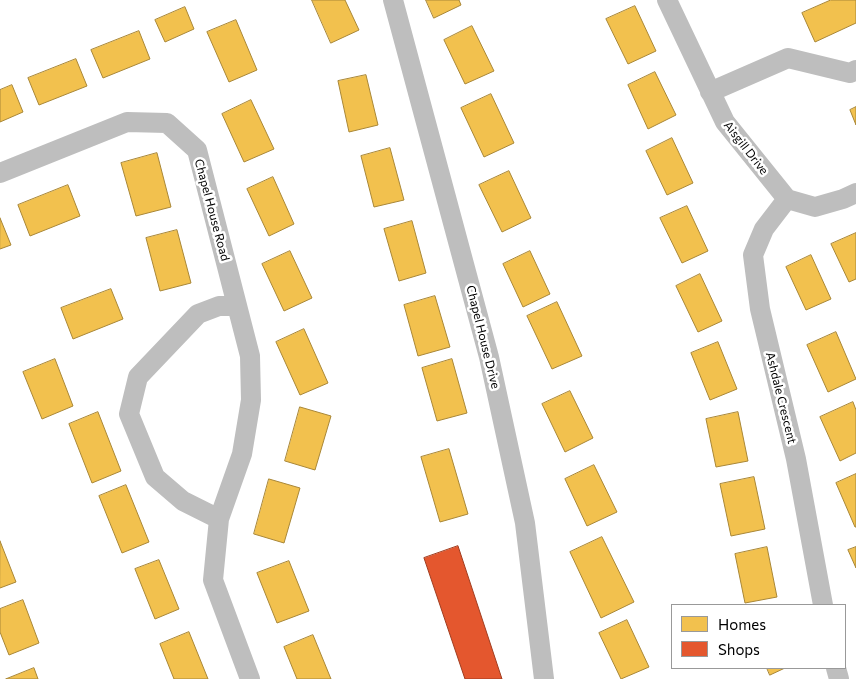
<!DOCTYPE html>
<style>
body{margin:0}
#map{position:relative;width:856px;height:679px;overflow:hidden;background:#fff;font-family:Commissioner,sans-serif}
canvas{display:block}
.legend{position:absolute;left:671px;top:604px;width:175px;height:65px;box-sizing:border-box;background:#fff;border:1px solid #999;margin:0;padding:6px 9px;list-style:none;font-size:15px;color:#000}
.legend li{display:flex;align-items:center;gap:10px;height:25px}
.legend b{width:25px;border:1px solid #999}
</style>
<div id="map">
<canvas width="856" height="679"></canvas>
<ul class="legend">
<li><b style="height:14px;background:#f2c14e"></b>Homes</li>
<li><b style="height:14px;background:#e4572e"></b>Shops</li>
</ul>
</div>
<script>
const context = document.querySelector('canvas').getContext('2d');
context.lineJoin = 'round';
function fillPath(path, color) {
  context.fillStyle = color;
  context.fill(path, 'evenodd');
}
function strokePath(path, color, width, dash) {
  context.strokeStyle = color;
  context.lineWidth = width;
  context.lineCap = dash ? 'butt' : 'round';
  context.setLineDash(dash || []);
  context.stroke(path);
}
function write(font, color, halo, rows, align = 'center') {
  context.font = font + ' Commissioner,sans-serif';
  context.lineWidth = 5;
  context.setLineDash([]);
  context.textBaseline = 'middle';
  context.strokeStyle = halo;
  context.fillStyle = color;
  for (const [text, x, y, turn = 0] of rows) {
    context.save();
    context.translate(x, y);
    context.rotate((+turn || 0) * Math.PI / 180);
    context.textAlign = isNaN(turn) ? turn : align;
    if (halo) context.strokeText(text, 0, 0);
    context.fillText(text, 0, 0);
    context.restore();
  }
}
const homes = new Path2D(`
 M312,0H345L359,30L331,43Z
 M426,0H459L461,5L434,18Z
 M831,0H856V23L815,42L802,13Z
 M635,6L656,51L628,64L606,19Z
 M185,7L194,29L165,42L155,20Z
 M236,20L257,70L229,82L207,32Z
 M472,26L494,71L465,84L444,40Z
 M139,31L150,59L103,78L91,50Z
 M76,59L87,86L39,105L28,78Z
 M655,72L676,115L648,129L628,85Z
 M366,75L378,125L349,132L338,81Z
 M12,85L23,112L0,122V90Z
 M491,94L514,143L484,157L461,108Z
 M251,100L274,149L244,162L222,114Z
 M856,107V125L850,110Z
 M672,138L693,183L667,195L646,151Z
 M390,148L404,200L374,207L361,156Z
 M157,153L171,207L136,216L121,163Z
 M509,171L531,218L502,232L479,185Z
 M273,177L294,224L269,236L247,189Z
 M68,185L80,216L30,236L18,205Z
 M687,206L708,251L682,263L660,218Z
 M0,218L11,245L0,249Z
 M412,221L426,273L399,281L384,229Z
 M177,230L191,283L160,291L146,238Z
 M856,233V279L849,282L831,244Z
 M290,251L312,298L284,311L262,264Z
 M530,251L550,294L523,307L503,264Z
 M811,255L831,299L806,310L786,267Z
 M700,274L722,321L698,332L676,286Z
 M111,289L123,319L73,339L61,308Z
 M435,296L450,347L418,356L404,305Z
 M557,302L582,356L552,369L527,316Z
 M304,329L328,383L300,395L276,342Z
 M836,332L856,379L828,392L807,345Z
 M718,342L737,389L710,400L691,353Z
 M55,359L73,406L42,419L23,372Z
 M452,359L467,413L437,421L422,368Z
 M570,391L593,438L565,452L542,404Z
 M853,402L856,410V453L840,461L820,417Z
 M300,407L331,416L315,470L285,461Z
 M98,412L121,471L92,483L69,424Z
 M738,412L748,461L716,467L706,419Z
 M449,449L468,514L440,522L421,457Z
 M594,465L617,512L587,526L565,479Z
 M856,474V527H855L836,483Z
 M754,477L765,529L731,536L720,484Z
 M269,479L300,488L284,543L254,534Z
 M126,485L149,542L122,553L99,496Z
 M602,537L634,602L601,618L570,552Z
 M0,541L16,582L0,588Z
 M767,547L777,597L745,603L735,554Z
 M856,547V568L848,550Z
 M159,560L179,609L155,619L135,569Z
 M289,561L309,611L277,623L257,573Z
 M23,600L39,643L9,655L0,632V609Z
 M627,620L649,667L621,679L599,633Z
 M189,632L208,679H174L160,644Z
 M313,635L331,679H297L284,647Z
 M34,668L38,679H6Z
 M767,668H785L770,675Z`);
fillPath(homes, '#f2c14e');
strokePath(homes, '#a98737', 1);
const shops = new Path2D(`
 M458,546L502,679H465L424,558Z`);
fillPath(shops, '#e4572e');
strokePath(shops, '#a03d20', 1);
strokePath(new Path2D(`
 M393,0L489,357L525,523L544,679
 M667,0L725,122L787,199L815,207L843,199L856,193
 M710,92L788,58L850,73L856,70
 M0,173L127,122L167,123L197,150L250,356L251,400L242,454L219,519L213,580L250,679
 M787,199L764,229L753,255L760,309L796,459L823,605
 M219,519L183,501L155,477L129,414L138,377L198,314L219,306H237
 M836,668L839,679`), '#bebebe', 20);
write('12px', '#000', '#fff', [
 ["Aisgill Drive",746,148,52],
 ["Chapel House Road",212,210,75],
 ["Chapel House Drive",483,337,76],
 ["Ashdale Crescent",781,398,76]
]);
</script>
